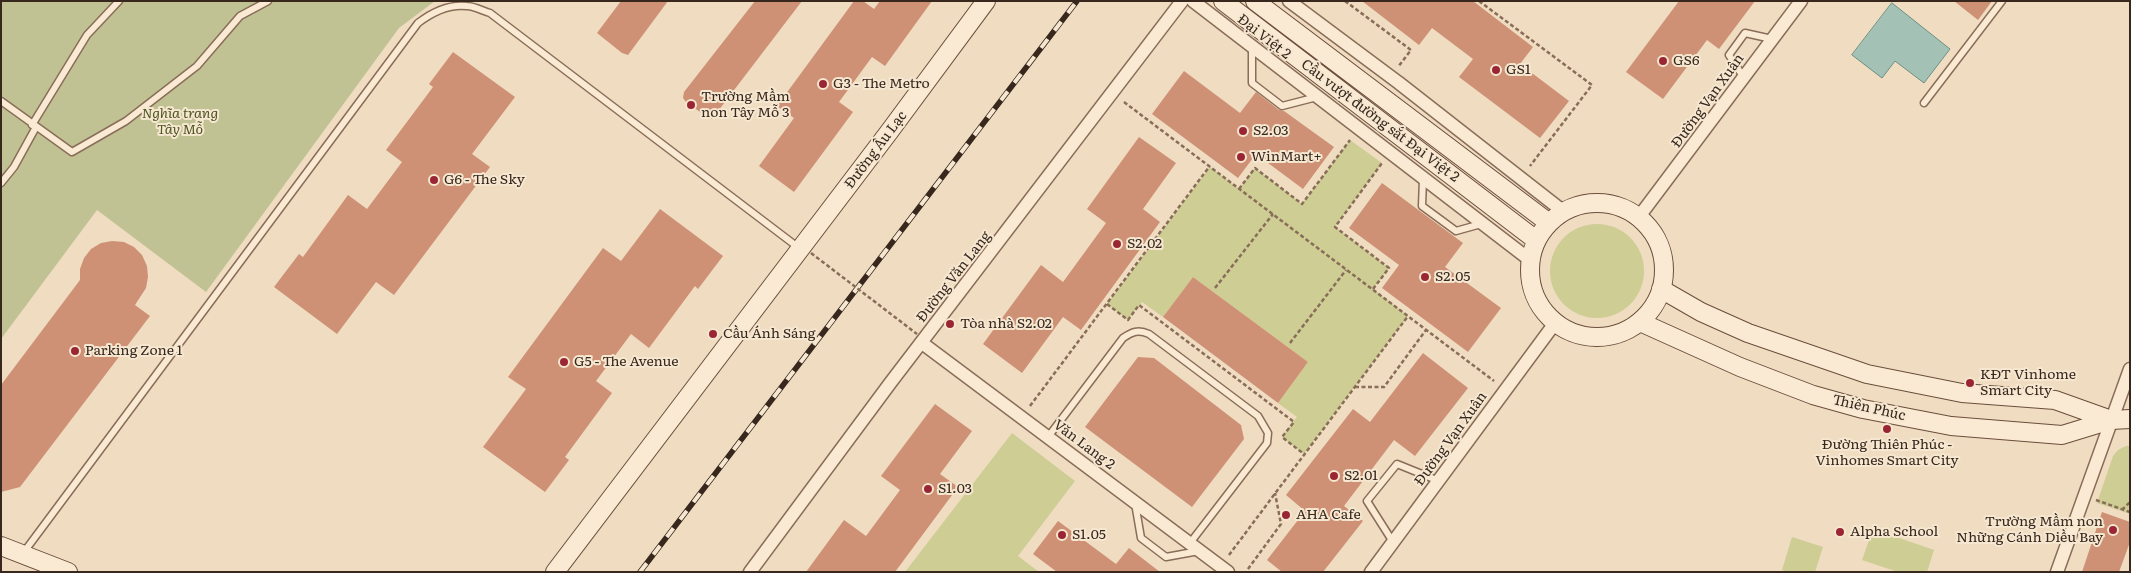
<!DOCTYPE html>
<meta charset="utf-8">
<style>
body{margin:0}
#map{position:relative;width:2131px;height:573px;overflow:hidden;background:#efdcc1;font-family:Literata,serif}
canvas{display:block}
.frame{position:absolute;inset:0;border:2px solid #38271d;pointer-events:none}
</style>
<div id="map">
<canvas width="2131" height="573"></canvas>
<div class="frame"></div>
</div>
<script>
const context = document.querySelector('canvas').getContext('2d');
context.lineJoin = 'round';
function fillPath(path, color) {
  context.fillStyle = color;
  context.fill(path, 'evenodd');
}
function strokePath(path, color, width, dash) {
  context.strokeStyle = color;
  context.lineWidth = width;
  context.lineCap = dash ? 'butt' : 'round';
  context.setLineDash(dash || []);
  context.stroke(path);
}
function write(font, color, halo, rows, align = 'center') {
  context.font = font + ' Literata,serif';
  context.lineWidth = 4;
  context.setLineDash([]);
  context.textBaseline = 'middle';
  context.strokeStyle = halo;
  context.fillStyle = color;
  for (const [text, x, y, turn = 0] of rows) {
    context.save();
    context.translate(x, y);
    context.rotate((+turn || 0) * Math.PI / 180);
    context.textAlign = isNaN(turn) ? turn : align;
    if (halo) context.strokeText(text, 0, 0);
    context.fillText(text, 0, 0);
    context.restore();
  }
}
fillPath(new Path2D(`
 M1350,140L1382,163L1335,227L1389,268L1373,289L1408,316L1304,454L1282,437L1297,417L1278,403L1308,362L1193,277L1163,317L1142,302L1128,320L1107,304L1210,167L1239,189L1255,168L1302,204Z
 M1550 271a47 47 0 1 1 94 0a47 47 0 1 1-94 0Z
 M1012,433L1075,481L1018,556L1039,572H905Z
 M2126,446H2130V514L2097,503L2113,456L2118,450Z
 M1873,529L1934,550L1927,572H1898L1862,560Z
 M1792,537L1823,547L1815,572H1788L1782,570Z`), '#cdcd94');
fillPath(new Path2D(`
 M1,1H435L399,28L206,292L97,210L1,339Z`), '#c1c294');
const water = new Path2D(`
 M1892,3L1950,49L1924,83L1895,61L1882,78L1852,55Z`);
fillPath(water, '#a4c1b5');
strokePath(water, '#6a8f82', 1);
fillPath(new Path2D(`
 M621,1H668L628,55L622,53L597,33Z
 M755,1H802L712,119L707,117L686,102L683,98L684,92Z
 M854,1H863L874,9L880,1H932L885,66L872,57L839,102L853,112L794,192L759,166L794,118L777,106Z
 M1362,1H1473L1533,47L1520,64L1569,101L1540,138L1459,77L1473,59L1432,28L1419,45Z
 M1679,1H1755L1719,49L1707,40L1663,99L1626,72Z
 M1954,1H1992L1978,20Z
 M453,52L515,97L472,154L490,167L394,295L376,282L337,334L274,287L299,254L303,257L348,195L367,209L402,162L386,150L433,87L429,84Z
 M1184,71L1240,113L1256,92L1279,110L1284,111L1334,147L1303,189L1256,154L1238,178L1152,114Z
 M1139,137L1176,163L1143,209L1160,222L1081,330L1063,317L1022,373L983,344L1041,265L1063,282L1106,223L1087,209Z
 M1382,183L1463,243L1445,267L1501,308L1468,352L1382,288L1399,265L1349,228Z
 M660,209L723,256L698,289L695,286L649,348L631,334L596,381L612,393L565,457L569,460L545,492L483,447L526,389L508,377L603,248L621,261Z
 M112,241L124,242L134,247L142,255L147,266L148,277L146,288L135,305L150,316L20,487L1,492V385L80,280V269L84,258L91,249L101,243Z
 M1193,277L1308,362L1278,403L1163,317Z
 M1423,353L1468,388L1415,456L1394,440L1344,506L1363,521L1323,572H1282L1267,560L1305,511L1286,495L1353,409L1370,422Z
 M1138,357L1154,358L1241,425L1244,439L1192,507L1085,427Z
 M935,404L972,431L940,474L958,487L895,572H806L844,520L866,536L900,490L881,476Z
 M2102,512L2130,522V542L2119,572H2082Z
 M1058,521L1116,564L1129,548L1160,572H1057L1033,554Z`), '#ce9175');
const lane = new Path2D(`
 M1252,47V83L1282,106L1317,97
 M1744,78L1729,55L1745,33L1772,39
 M1,101L72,152L126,121L197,66L240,16L268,1
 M1924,103L2002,1
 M32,125L87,35L119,1
 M1423,179L1422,206L1456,231L1481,224
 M1,183L14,167L36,127
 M1048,437L1123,338C1132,332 1138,329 1149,334L1258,416L1268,433L1267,443L1190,543
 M1135,503L1141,538L1166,557L1199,551
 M1393,542L1367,501L1397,464L1439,481
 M24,552L418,23C431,13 449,4 467,6C474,6 483,11 490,13L799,248`);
const street = new Path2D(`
 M1193,1L1530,260
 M1289,1L1399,83L1564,212
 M1638,218L1801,1
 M922,343L1228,572
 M750,572L891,382L1182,1
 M1371,572L1555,323
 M2057,572L2130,369`);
const secondary = new Path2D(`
 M1223,1L1536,240
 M1255,1L1549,223
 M1530 270a67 67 0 1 1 134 0a67 67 0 1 1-134 0Z
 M1661,289L1701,312L1748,333L1867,374L1962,393L2055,400L2111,420
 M1640,322L1740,367L1813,395L1863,409L1951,426L2062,435L2111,420L2130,419
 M1,546L68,572
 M555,572L889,132L986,1`);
strokePath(lane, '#896d58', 9);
strokePath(street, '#896d58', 15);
strokePath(secondary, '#6b4e3b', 20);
strokePath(new Path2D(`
 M1345,1L1411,50L1398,67
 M1479,1L1592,85L1530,166
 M1124,102L1494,381
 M1239,189L1255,168L1302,204L1350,140
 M1215,288L1273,214
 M1373,289L1389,268L1335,227L1382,163
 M1107,304L1128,320L1139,305L1294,422L1282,437L1304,454
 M1290,343L1346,270
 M1355,387H1384L1426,330
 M1030,406L1209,167
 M2096,500L2130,512
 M2122,510L2130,502
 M1229,555L1408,316
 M1248,569L1281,524L1275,493`), '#896d58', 2.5, [4, 2.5]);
strokePath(lane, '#faead4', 6);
strokePath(street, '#faead4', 12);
strokePath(secondary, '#faead4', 18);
const rail = new Path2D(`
 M640,572L1077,1`);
strokePath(rail, '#38271d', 5.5);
strokePath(rail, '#f6e7d1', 4, [11]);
strokePath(new Path2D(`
 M811,253L917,334`), '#896d58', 2.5, [4, 2.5]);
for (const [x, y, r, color] of [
 [1663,61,5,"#9a2633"],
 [1496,70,5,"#9a2633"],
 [823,84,5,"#9a2633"],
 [691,105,5,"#9a2633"],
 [1243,131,5,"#9a2633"],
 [1241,157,5,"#9a2633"],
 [434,180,5,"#9a2633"],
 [1117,244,5,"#9a2633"],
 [1425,277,5,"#9a2633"],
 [950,324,5,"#9a2633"],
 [713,334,5,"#9a2633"],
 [75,351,5,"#9a2633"],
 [564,362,5,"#9a2633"],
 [1970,383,5,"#9a2633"],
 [1887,429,5,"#9a2633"],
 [1334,476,5,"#9a2633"],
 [928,489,5,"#9a2633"],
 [1286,515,5,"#9a2633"],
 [2113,530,5,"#9a2633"],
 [1840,532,5,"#9a2633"],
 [1062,535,5,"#9a2633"]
]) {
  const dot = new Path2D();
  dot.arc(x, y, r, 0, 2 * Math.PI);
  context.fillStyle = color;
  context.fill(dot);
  strokePath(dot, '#f6e7d1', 2);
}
write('14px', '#38271d', '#f6e7d1', [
 ["Đại Việt 2",1264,37,38],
 ["Đường Vạn Xuân",1708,101,-54],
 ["Cầu vượt đường sắt Đại Việt 2",1380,121,37],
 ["Đường Âu Lạc",876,150,-53],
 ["Đường Văn Lang",954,277,-52],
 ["Thiên Phúc",1869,408,13],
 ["Đường Vạn Xuân",1451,439,-54],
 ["Văn Lang 2",1084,445,37]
]);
write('14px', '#38271d', '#f6e7d1', [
 ["GS6",1673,61],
 ["GS1",1506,70],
 ["G3 - The Metro",833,84],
 ["Trường Mầm",701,97],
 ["non Tây Mỗ 3",701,113],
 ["S2.03",1253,131],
 ["WinMart+",1251,157],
 ["G6 - The Sky",444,180],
 ["S2.02",1127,244],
 ["S2.05",1435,277],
 ["Tòa nhà S2.02",960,324],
 ["Cầu Ánh Sáng",723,334],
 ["Parking Zone 1",85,351],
 ["G5 - The Avenue",574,362],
 ["KĐT Vinhome",1980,375],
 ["Smart City",1980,391],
 ["Đường Thiên Phúc -",1887,445,"center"],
 ["Vinhomes Smart City",1887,461,"center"],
 ["S2.01",1344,476],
 ["S1.03",938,489],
 ["AHA Cafe",1296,515],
 ["Trường Mầm non",2103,522,"right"],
 ["Những Cánh Diều Bay",2103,538,"right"],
 ["Alpha School",1850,532],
 ["S1.05",1072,535]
], 'left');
write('italic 14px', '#4e5523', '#f6e7d1', [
 ["Nghĩa trang",180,114],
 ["Tây Mỗ",180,130]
]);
</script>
